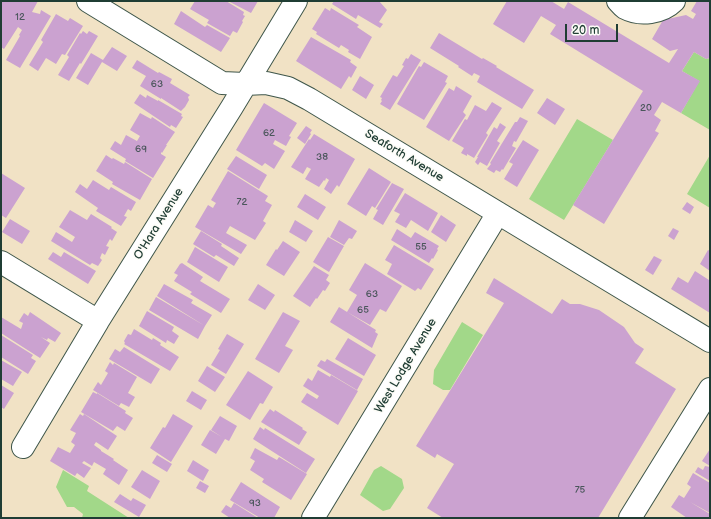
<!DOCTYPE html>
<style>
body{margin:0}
#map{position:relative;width:711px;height:519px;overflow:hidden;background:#f1e2c5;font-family:"Balsamiq Sans",sans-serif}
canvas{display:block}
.frame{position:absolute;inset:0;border:2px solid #1f3d34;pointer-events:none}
.scale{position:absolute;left:565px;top:24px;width:53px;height:18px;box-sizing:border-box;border:2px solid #1f3d34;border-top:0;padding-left:5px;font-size:12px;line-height:14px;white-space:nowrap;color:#1f3d34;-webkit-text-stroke:3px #fdfcf7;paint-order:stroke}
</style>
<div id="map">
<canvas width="711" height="519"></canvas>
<div class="frame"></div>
<div class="scale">20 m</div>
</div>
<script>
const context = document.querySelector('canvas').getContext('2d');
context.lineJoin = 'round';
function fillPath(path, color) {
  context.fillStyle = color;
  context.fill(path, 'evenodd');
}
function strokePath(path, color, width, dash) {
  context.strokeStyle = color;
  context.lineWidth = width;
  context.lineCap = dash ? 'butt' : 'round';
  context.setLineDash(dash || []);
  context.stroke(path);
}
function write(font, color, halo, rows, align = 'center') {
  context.font = font + ' "Balsamiq Sans",sans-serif';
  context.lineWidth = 3;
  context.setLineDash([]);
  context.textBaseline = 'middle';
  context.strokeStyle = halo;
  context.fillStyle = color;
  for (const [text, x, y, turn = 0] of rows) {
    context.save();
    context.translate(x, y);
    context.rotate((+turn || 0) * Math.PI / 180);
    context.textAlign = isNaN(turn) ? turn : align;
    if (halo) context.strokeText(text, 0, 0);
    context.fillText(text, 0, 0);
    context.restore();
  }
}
fillPath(new Path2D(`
 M694,52L706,59L710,58V130L681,113L699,81L682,71Z
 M577,119L613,140L564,220L529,199Z
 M710,155V208L687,194Z
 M462,322L483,335L450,390H443L433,384L434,370Z
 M381,466L402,479L404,488L390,509L383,511L360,495L374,470Z
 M63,470L89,486L87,491L129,518H82L83,514L74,507H67L56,487Z`), '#a2d889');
fillPath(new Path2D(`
 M1,1H38L32,12L40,14L41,10L51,16L20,68L6,60L20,36L19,35L22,30L18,27L4,49L1,47Z
 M195,1H226L244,12L243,15L245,16L242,21L243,22L237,33L233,31L230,36L207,23L209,20L190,9Z
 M228,1H258L251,13Z
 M334,1H379L387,10L379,22L383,24L380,28L358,15L356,19L332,4Z
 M507,1H551L564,9L568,2L669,63L678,49L670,51L652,39L663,20L686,15L693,19L696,14L691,11L697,1H710V58L706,59L694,52L682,71L700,81L681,113L662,102L654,115L661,120L655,131L659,133L604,224L573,205L643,91L550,34L556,25L541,16L524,43L493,24Z
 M325,8L330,11L331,8L359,25L357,27L372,37L360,59L348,52L349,50L341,45L339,48L316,34L317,32L312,29Z
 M181,11L205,27L207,25L230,38L221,52L174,24Z
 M56,14L68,21L70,18L83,26L65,55L62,54L56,64L46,58L38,71L29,65L43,42L41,40Z
 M83,31L87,34L89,31L98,36L81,64L80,63L69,81L58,75L69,57L67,55L80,33L81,34Z
 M439,33L482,59L483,58L497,66L496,67L534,90L522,109L477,82L480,76L474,73L472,76L458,67L459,66L430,48Z
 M311,37L351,60L350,62L357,67L351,78L349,76L341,89L296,61Z
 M112,47L127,56L117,71L102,62L88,85L76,78L91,53L103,60Z
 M411,54L421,60L390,110L380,104L382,101L381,100L382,98L380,97L393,75L397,77L404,66L402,65L406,58L408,59Z
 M137,60L158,73L159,72L172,79L170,83L190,95L188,97L189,100L185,107L181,111L161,98V99L140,86L146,76L132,68Z
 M424,62L448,76L445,82L447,83L424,120L397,104L419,66L421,67Z
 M360,76L374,85L366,99L352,90Z
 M456,86L472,96L463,112L466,115L449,141L426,127L449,88L454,91Z
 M140,94L146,98L147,95L158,101V100L182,114L181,116L183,117L176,128L171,125L170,127L134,103Z
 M547,98L565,109L555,125L537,113Z
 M492,102L502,108L486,133L488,135L474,158L467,154V156L461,153L464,148L452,141L465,119L467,120L475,105L486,111Z
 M264,103L297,123L289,136L291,137L286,146L275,140L273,144L285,151L274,169L265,163L262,166L236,150Z
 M140,113L151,119L152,117L175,132L166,145H167L162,153L161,152V154L166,157L153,178L125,161L126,159L110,149L115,141L121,145L126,135L137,141L140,136L130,130Z
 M520,117L528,121L516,142L514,141L512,146L516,148L503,170L502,169L500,172L496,170L494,173L487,169L491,164L490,163L515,122H517Z
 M500,123L506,127L497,141L500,143L487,166L480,162L478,165L475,162L478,157H477L494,127L497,129Z
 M306,126L312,130L310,133L311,134L305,144L297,138Z
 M314,134L355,159L339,187L337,185L331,194L324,189L329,180L326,178L325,181L324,180L319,187L305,179L311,169L307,167L303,174L291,167L309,139L310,140Z
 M523,140L539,150L517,187L504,179L513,164L509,162Z
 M106,155L112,159L113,158L124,164L125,162L152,179L140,200L112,184L113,182L96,171Z
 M236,156L267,175L259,189L227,169Z
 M369,168L391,182L375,208L372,206L366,216L347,204Z
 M228,171L268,196L265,201L272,205L263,221L266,223L255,240L230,226L226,233L247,245L241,254L195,227L208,205L213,208L214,206L216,203L211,200Z
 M1,173L25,188L6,218L1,215Z
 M93,180L109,190L111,187L136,202L131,211L128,209L124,216L127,217L121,226L96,211L98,208L75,192L80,184L87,189Z
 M392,183L404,189L383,225L373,219L378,210L376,209Z
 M405,193L438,213L428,231L411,220L406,228L395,222L400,214L394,211Z
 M305,194L326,207L318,220L297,207Z
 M687,202L694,207L690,214L682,209Z
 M70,210L87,220L91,214L112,227L111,228L117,232L112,241L110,239L106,246L109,247L105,255L102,253L100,258L102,260L98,266L92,263L90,265L51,241L56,232L72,242L75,237L59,227Z
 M441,215L456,225L446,242L431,232Z
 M10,219L30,231L22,244L2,232Z
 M295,220L313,231L306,242L289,232Z
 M339,220L357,231L352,239L349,238L344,245L330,237Z
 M673,228L679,231L674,240L668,236Z
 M397,229L411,238L415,232L439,246L437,249L438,250L433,259L432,258L429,263L391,240Z
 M201,231L222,244L221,246L239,258L234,266L216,255L214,257L193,244Z
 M328,237L344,246L329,272L313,262Z
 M283,241L300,252L284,276L266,265L276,249L277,250Z
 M394,245L434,269L421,290L418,288L415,291L387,274L392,264L385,260Z
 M195,247L228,267L219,282L187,262Z
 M708,250L710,251V271L700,264Z
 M53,252L61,257L64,252L96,271L88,284L48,259Z
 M654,256L662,260L653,275L645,270Z
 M182,263L203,277L200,281L230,299L221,313L190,294L192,292L174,281L178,275L174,273L180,264Z
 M365,263L402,286L386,312L380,309L370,325L347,312L357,295L349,290Z
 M314,266L329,275L326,280L330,283L325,291L323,290L317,299L316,298L310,307L293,296Z
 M695,271L709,280L710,278V313L671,289L678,277L688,283Z
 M494,278L552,314L562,299L570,304H580L599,310L624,327L635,343L644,349L635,363L676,389L598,518H443L427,508L454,464L437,454L435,458L416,446L504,303L486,293Z
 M164,284L193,300L191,303L212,315L205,326L157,296Z
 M258,284L275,295L265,310L248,300Z
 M156,297L205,326L198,339L149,310Z
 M339,307L376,330L375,332L378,334L372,348L330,322Z
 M147,311L174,327L172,331L179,336L174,344L167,340L166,343L139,326Z
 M30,312L61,333L55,342L48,338L47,340L41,337L50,343L40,358L1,333V317L21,329L23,323L19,321L24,313L28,316Z
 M283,312L300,321L285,346L293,350L279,373L255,359Z
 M134,329L152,340L153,338L161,343L160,345L179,357L170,371L124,344L125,343L124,341L128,334L131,335Z
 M227,334L244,344L226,374L211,365L220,350L218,349Z
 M1,335L33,355L31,358L36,361L28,374L1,357Z
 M348,338L376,355L364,376L335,359Z
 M124,347L160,369L151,384L109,359L115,349L120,352Z
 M327,359L363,379L357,390L317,366L321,360L325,362Z
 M1,360L22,372L13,386L1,379Z
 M110,362L113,365L114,363L137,377L128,393L135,397L129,407L121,403L119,406L93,390L98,382L101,385L108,373L105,371Z
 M207,366L225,377L215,392L198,381Z
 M318,370L330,377L331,375L358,391L338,425L301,402L307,393L317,399L319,396L303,386L308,378L312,381Z
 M248,371L273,387L263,404L260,403L250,420L226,405Z
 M1,385L14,393L4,409L1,407Z
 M192,391L207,400L201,410L186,401Z
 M93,392L97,394V393L126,411L125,413L133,418L125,431L117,426L113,431L81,412Z
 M270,409L274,412L275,410L303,428L302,429L307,432L299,445L261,422Z
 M80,414L83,416L84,414L117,436L108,450L96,442L94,445L101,450V451L114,459L113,460L128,470L119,485L103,474L106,469L94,462L92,466L84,461L82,463L91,468L84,478L77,473L75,476L50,461L58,447L70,453L75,445L71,442L76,433L70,430Z
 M173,414L193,426L171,462L150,448L163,427L165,428Z
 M220,416L237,426L229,441L225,439L216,454L201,445L210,430L222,437L211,430Z
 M260,427L264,430L265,428L315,459L306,473L253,439Z
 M255,448L277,460L279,457L307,474L291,500L262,482L264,479L250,470L255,461L250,458Z
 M710,449V466L702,461Z
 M157,455L172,464L167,472L152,463Z
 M193,460L209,470L203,481L187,471Z
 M705,466L710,467V481L695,472L698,467L703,470Z
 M142,470L160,481L150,499L131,487Z
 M693,473L710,483V513L690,502L710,514V518H687L671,507L679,495L684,498L691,487L687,484Z
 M200,481L209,486L205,493L196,488Z
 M241,482L280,507L274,518H260L230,500Z
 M120,494L131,501L133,498L146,505L139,517L114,502Z
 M234,503L258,518H230L221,512L226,505L231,508Z`), '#cba2d0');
const minor = new Path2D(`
 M88,1L222,83L245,84L266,83L288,88L309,99L710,341
 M618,1C620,3 622,6 625,8C640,16 662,13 674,1
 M1,262L98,321
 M23,447L98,321L232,107L296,1
 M313,518L498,213
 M630,518L710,389`);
strokePath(minor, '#3e564a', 24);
strokePath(minor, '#fff', 22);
write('10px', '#4a565b', null, [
 ["12",20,17],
 ["63",157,84],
 ["20",646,108],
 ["62",269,133],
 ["69",141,149],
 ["38",322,157],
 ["72",242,202],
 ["55",421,247],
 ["63",372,294],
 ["65",363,310],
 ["75",580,490],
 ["93",255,503]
]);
write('12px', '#1f3d34', '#fdfcf7', [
 ["Seaforth Avenue",404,156,31],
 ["O'Hara Avenue",159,224,-58],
 ["West Lodge Avenue",406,366,-59]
]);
</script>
